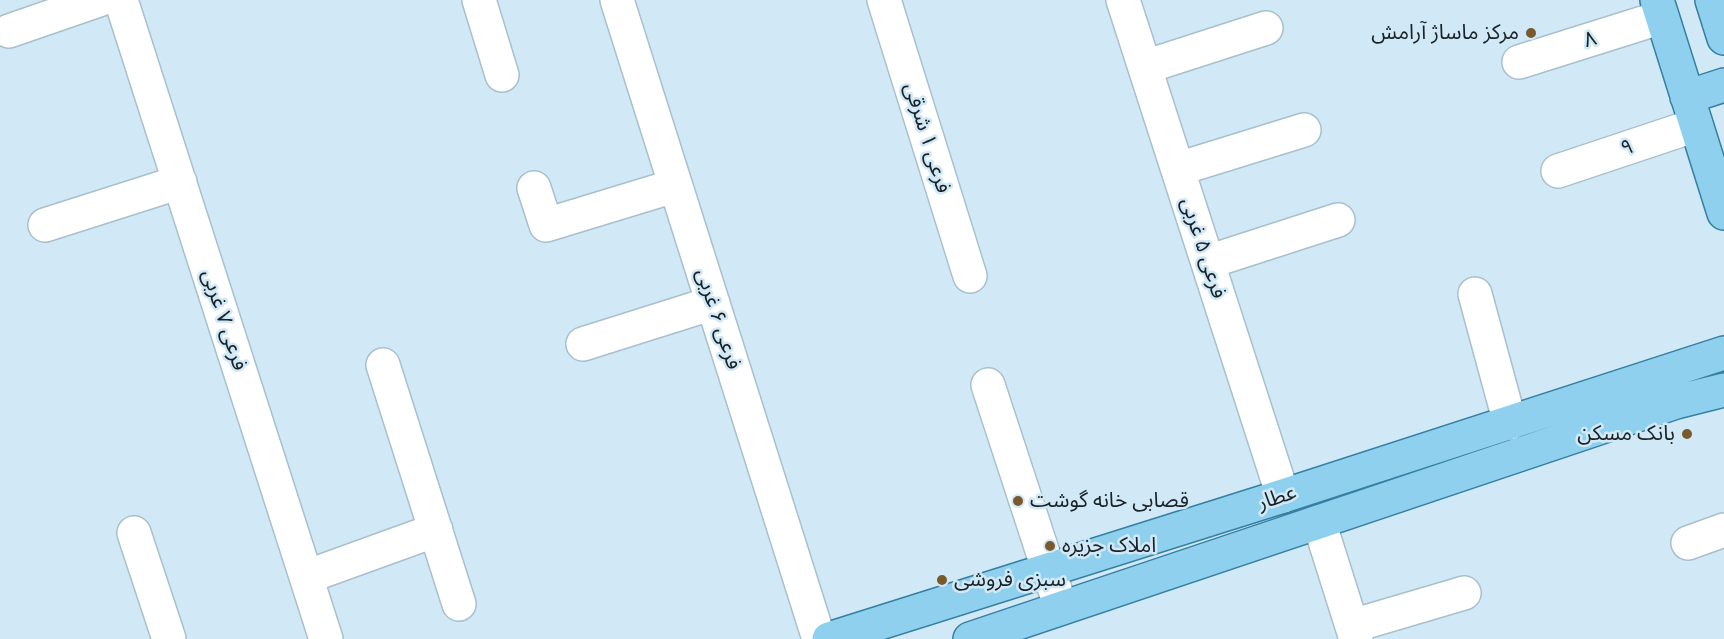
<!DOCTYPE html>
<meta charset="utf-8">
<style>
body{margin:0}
canvas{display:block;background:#d1e9f7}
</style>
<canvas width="1724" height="639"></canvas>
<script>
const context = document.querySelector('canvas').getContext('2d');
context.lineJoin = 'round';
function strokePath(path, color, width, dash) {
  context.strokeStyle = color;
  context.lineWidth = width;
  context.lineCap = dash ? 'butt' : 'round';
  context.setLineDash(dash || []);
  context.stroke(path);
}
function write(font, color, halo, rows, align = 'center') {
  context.font = font + ' Karla,"Noto Sans Arabic",sans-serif';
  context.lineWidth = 5;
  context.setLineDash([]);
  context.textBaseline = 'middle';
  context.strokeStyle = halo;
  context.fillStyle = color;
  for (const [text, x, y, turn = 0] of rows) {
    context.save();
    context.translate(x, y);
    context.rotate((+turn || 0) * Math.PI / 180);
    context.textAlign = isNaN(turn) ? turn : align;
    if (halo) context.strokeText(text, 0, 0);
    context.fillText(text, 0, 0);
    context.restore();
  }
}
const minor = new Path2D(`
 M121,0L326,639
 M479,0L502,75
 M617,0L819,639
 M884,0L970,276
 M1123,0L1283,496
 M9,31L99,0
 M1519,62L1662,17
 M1145,67L1266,28
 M1178,169L1304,130
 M1558,171L1696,125
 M534,188L546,225L674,186
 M45,225L180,182
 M1208,262L1338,220
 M1475,294L1510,423
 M583,344L713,303
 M383,365L459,604
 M988,385L1061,608
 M1319,522L1356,639
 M134,533L169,639
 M1688,543L1724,530
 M306,577L436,530
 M1352,626L1464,593`);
const major = new Path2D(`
 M1657,0L1724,213
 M1712,0L1724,38
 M1687,97L1724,85
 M829,639L1283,496L1724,353
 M970,639L1676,402L1724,390`);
strokePath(minor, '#a8c0cd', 36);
strokePath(major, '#357fa1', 36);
strokePath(minor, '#fff', 33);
strokePath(major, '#8fd0ef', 33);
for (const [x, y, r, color] of [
 [1531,33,6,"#795a2f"],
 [1687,434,6,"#795a2f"],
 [1018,501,6,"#795a2f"],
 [1050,546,6,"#795a2f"],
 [942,580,6,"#795a2f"]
]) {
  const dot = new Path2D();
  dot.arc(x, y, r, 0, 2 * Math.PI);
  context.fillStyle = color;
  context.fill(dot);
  strokePath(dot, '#d1e9f7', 2);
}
write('21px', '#182125', '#d1e9f7', [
 ["مرکز ماساژ آرامش",1519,33,"right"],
 ["بانک مسکن",1675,434,"right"],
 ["قصابی خانه گوشت",1030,501],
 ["املاک جزیره",1062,546],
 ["سبزی فروشی",954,580]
], 'left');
write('21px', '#182125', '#d1e9f7', [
 ["۸",1590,40,-18],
 ["فرعی ۱ شرقی",927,138,73],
 ["۹",1627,148,-18],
 ["فرعی ۵ غربی",1203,248,72],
 ["فرعی ۶ غربی",718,319,72],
 ["فرعی ۷ غربی",224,320,72],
 ["عطار",1277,498,-18]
]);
</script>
